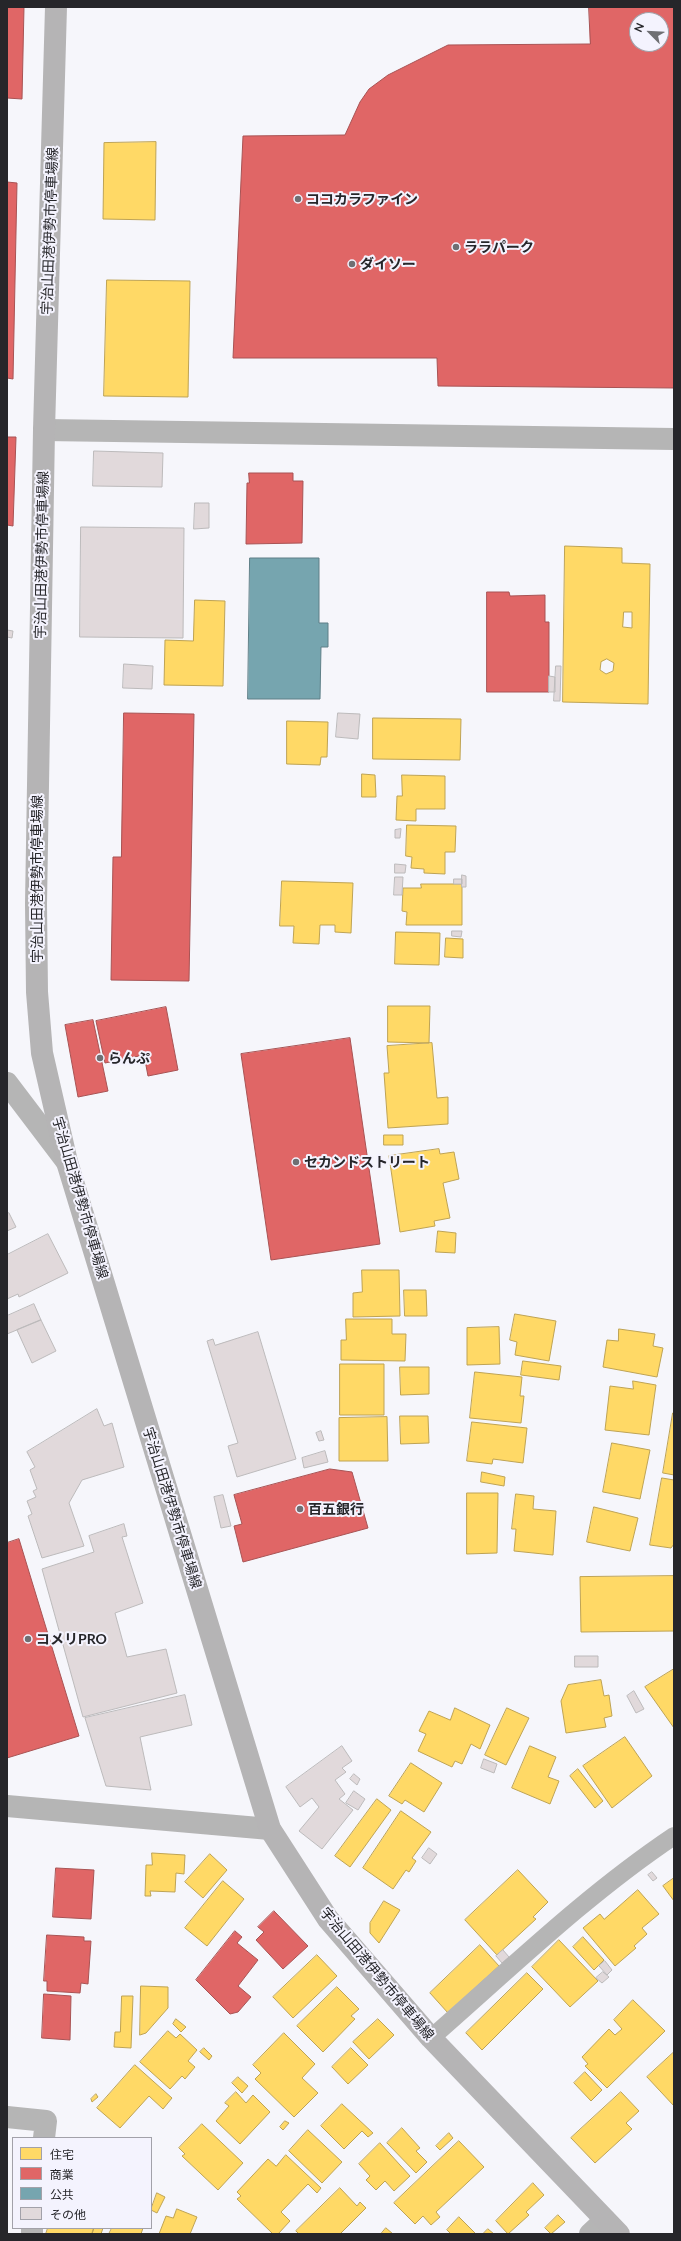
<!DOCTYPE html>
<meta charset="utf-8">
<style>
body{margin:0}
#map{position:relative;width:681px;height:2241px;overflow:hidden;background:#f6f6fb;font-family:Lato,"Noto Sans JP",sans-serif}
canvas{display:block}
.frame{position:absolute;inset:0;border:8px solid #26262a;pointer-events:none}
.legend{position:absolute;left:12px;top:2137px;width:140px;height:92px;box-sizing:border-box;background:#f4f3fe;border:1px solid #a2a1a9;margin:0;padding:5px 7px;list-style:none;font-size:12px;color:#26262a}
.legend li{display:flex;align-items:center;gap:8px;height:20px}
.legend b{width:20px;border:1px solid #a2a1a9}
.north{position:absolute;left:629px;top:12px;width:40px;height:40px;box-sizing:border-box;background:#f4f3fe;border:1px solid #a2a1a9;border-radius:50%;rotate:294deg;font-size:11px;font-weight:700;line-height:16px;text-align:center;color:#26262a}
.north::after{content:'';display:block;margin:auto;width:14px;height:18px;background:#6f6f73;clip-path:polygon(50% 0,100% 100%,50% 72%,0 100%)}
</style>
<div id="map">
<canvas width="681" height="2241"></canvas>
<div class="frame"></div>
<ul class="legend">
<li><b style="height:11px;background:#ffd966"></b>住宅</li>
<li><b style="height:11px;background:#e06666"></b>商業</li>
<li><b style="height:11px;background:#76a5af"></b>公共</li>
<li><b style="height:11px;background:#e1d9db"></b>その他</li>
</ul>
<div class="north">N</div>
</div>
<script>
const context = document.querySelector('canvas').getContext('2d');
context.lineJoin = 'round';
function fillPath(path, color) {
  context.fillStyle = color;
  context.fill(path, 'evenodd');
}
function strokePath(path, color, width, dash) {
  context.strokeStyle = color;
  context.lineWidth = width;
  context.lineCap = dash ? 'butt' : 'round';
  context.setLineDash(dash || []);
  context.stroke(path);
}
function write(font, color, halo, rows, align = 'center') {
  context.font = font + ' Lato,"Noto Sans JP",sans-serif';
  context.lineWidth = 4;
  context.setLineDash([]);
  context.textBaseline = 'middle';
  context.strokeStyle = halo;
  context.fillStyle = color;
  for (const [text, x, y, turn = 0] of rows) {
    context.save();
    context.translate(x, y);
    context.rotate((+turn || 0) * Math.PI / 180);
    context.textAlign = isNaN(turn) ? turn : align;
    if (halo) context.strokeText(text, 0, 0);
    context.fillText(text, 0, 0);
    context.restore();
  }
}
const homes = new Path2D(`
 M156,142L155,220L103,219L104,143Z
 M107,280L190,281L188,397L104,396Z
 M565,546L622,548V563L650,564L648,704L563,702ZM624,612H632V628L623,627ZM607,659L614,663L613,671L606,674L600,670L601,662Z
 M195,600L225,601L223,686L164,685L165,640L193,641Z
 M373,718L461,719L460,760L373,759Z
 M287,721L328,722L327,757H321L320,765L287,764Z
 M362,774L375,775L376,797H362Z
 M402,775L445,776V809H416V821L396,820L397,796H402Z
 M407,825L456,826L455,852H445V874L424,873V869L411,868L412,857L406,856Z
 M282,881L353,883L351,933L335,932V925H320L319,944L293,943L294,926H280Z
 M421,884H462V925H406L407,912L402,911L403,888H421Z
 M396,932L440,933L439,965L395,964Z
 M446,938L463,939V958L445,957Z
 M388,1006H430L429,1043L388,1042Z
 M432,1043L437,1098L448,1097V1124L388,1128L384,1073H389L387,1046Z
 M384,1135H403V1145H384Z
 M439,1149L440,1154L454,1152L459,1179L443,1183L450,1218L434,1221L435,1226L400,1232L389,1156Z
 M438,1231L456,1233L455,1253L436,1252Z
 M362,1270H399L400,1316L353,1317V1293L362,1292Z
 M404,1290H426L427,1316H405Z
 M515,1314L556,1321L549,1361L515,1355L517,1342L510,1340Z
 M346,1319H392V1334H406L405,1361L341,1360V1340H346Z
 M499,1327L500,1364L467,1365V1328Z
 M619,1329L655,1334L653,1346L663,1348L657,1377L603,1367L607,1340L618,1341Z
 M523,1361L561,1366L559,1380L521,1375Z
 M340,1364H384V1415H340Z
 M400,1367H429V1394L401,1395Z
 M475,1372L522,1377L520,1396H524L521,1423L470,1418Z
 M633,1381L656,1385L649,1435L605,1430L610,1386L633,1389Z
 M673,1413H674V1475L663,1473Z
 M400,1416H428L429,1443L401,1444Z
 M387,1417L388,1461H339V1418Z
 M472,1422L527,1428L523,1463L493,1459L492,1464L467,1461Z
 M612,1443L650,1450L640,1499L603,1492Z
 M482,1472L505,1477L504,1486L481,1482Z
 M662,1478L674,1480V1544L671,1548L650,1545Z
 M467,1493H498L497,1553L467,1554Z
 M516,1494L534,1496L533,1509L556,1511L553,1555L514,1551L516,1529H512Z
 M594,1507L638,1518L630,1551L587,1542Z
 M674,1576V1631L581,1632L580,1577Z
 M674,1669V1728L645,1687Z
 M601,1680L604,1696L609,1695L612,1716L604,1718L606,1727L566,1733L561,1701L568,1685Z
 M455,1708L490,1725L480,1749L471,1744L462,1764L455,1761L452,1767L418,1751L426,1734L419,1731L429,1711L450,1720Z
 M507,1708L529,1718L506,1765L485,1755Z
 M625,1737L652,1776L612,1808L583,1766Z
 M530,1746L556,1757L548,1777L559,1781L550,1804L512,1788Z
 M411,1763L442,1783L424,1812L405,1800L402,1804L389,1796Z
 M578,1769L603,1801L595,1808L570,1776Z
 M377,1799L391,1810L350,1867L335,1856Z
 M401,1811L431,1832L412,1858L416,1861L409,1872L406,1870L393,1889L363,1868Z
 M152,1853L185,1855L184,1874L176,1873L175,1892L150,1891L151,1896H145L146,1865H152Z
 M210,1854L227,1870L203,1898L185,1882Z
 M518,1870L548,1902L533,1917L536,1919L497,1955L465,1920Z
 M674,1878V1901L663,1886Z
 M223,1881L244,1899L207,1946L185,1928Z
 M638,1890L659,1914L642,1928L647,1934L634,1946L636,1948L615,1966L583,1928L600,1914L604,1919Z
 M384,1901L400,1910L379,1943L370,1933V1923Z
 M583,1937L604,1960L594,1970L573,1947Z
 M559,1940L598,1981L570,2007L532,1967Z
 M480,1945L499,1966L448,2013L430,1993Z
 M317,1955L337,1976L293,2018L273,1997Z
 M527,1973L543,1989L482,2050L466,2033Z
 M141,1986L168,1987V2008L146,2033L140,2035Z
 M337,1987L359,2009L351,2016L355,2019L323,2052L297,2026Z
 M122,1996H133L131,2048L114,2047L115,2032H120Z
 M633,2000L665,2031L607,2088L585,2066L588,2064L582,2057L609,2029L615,2035L622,2029L614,2020Z
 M176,2019L186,2027L181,2032L173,2024Z
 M378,2019L394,2035L369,2059L353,2042Z
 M168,2031L176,2038L180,2034L197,2050L188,2061L195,2067L185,2079L182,2076L170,2089L140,2062Z
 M284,2033L315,2064L302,2078L318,2093L294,2117L255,2079L261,2073L253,2065Z
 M204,2048L212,2056L209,2060L200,2052Z
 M351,2048L368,2065L348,2084L332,2067Z
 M674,2052V2106L647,2077Z
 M135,2065L172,2098L163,2109L149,2096L120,2128L97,2108Z
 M585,2072L602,2090L591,2101L574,2083Z
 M238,2077L248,2086L242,2093L232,2083Z
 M236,2092L246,2103L253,2095L270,2112L240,2144L216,2121L229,2106L225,2103Z
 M621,2092L639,2111L626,2123L632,2129L595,2163L571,2138Z
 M96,2094L98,2097L92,2102L91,2099Z
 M342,2104L373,2133L368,2137L362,2131L344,2149L321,2126Z
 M285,2121L289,2123L283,2130L280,2127Z
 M202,2124L243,2163L218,2190L182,2156L185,2154L179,2148Z
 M402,2128L420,2148L416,2151L427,2162L416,2173L387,2143Z
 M308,2130L342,2162L322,2183L289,2151Z
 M449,2133L453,2138L440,2150L436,2146Z
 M459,2141L484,2167L436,2212L440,2217L431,2225L423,2216L415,2224L394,2203Z
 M380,2143L410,2176L394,2191L385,2181L376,2190L366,2180L370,2176L359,2164Z
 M286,2155L321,2188L317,2193L308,2184L281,2212L290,2221L278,2234H273L237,2199L241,2196L237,2192L268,2159L276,2166Z
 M533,2183L544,2195L526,2212L529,2215L508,2234L496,2221Z
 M340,2188L357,2206L360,2202L366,2208L340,2234H299L296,2231Z
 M157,2193L165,2197L157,2213L151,2210Z
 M177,2209L197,2217L190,2234H159L166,2216L173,2218Z
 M558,2215L565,2222L551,2234L545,2228Z
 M459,2217L476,2234H451L447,2230Z
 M48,2228H94L92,2234H46Z
 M94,2228H103L101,2234H92Z
 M112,2228H143L141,2234H109Z
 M386,2228L393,2234H381Z
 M488,2229L494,2234H483Z`);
fillPath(homes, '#ffd966');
strokePath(homes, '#bea354', 1);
const shops = new Path2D(`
 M7,7H24L22,99L7,98Z
 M589,7H674V388L438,386L437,358H233L243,136L345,135L360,102L369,89L388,75L448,45L590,44ZM637,20H661V44H637Z
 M7,182L17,183L13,379L7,378Z
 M7,437H16L13,526L7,525Z
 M249,473H293V481H303L302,543L246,544L247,483H249Z
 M487,592H509L510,596L545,595V622H549V692H487Z
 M124,713L194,714L189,981L111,980L113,857H121Z
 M166,1007L178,1070L148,1076L144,1055L105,1063L96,1021Z
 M93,1020L108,1091L78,1097L65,1025Z
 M350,1038L380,1244L271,1260L241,1054Z
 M330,1469L352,1472L368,1528L243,1562L234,1526L242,1524L234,1495Z
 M19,1539L79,1736L7,1758V1543Z
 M56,1868L94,1870L91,1919L53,1917Z
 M274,1911L308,1946L283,1969L256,1940L264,1932L258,1927Z
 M235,1931L242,1937L237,1943L258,1960L238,1986L251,1997L238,2012L230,2014L196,1980Z
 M47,1935L84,1937V1941H91L88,1984L81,1983L80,1993L47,1991V1981H44Z
 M44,1994L71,1996L70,2040L42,2038Z`);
fillPath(shops, '#e06666');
strokePath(shops, '#a85354', 1);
const public = new Path2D(`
 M250,558H319V623H328V647H321L320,699H248Z`);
fillPath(public, '#76a5af');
strokePath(public, '#5e7f87', 1);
const building = new Path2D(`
 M94,451L163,453L162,487L93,486Z
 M195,503H209V528L194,529Z
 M81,527L184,528L183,638L80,637Z
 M7,630L13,631L12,638L7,637Z
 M124,664L153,666L152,689L123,688Z
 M556,666H561L560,701H554Z
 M549,676L555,677V692H549Z
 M338,713L360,714L358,739L336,737Z
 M401,829L400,838H395V830Z
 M395,864L406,865L405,873H395Z
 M462,875L466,876V887H462Z
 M395,877H403L402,895H394Z
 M454,879H462V884H454Z
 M452,931H462L461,937L452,936Z
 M9,1213L16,1227L7,1231V1214Z
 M48,1234L68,1273L19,1297L18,1294L7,1299V1255Z
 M34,1304L41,1320L7,1334V1316Z
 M41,1320L56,1351L32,1363L17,1330Z
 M258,1332L296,1459L237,1477L228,1446L238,1443L207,1341L213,1339L215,1345Z
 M97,1409L104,1426L112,1423L124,1467L82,1480L69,1503L84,1546L42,1558L28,1516L32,1514L27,1501L36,1497L33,1491L37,1489L30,1470L35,1467L27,1452Z
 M321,1431L324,1440L319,1441L316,1433Z
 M325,1451L328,1462L304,1468L302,1458Z
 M223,1495L231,1526L221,1528L214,1497Z
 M124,1524L127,1536L122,1537L143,1603L115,1613L127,1657L166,1649L177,1693L83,1717L42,1569L94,1552L89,1536Z
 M575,1656H598V1667H575Z
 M634,1691L644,1709L636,1713L627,1696Z
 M185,1695L192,1725L140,1737L151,1790L106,1786L85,1718Z
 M342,1746L352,1761L342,1768L346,1772L335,1780L345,1794L339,1799L353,1810L322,1849L299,1831L319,1807L312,1798L300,1807L286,1787Z
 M484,1759L497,1764L494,1773L481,1768Z
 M354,1774L360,1779L357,1785L350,1779Z
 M354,1791L365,1799L358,1810L346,1803Z
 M429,1848L437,1854L430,1864L422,1858Z
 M652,1872L657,1878L653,1881L648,1875Z
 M503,1950L509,1957L502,1963L496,1956Z
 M605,1961L612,1970L607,1975L599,1966Z
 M603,1972L609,1977L602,1983L596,1978Z`);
fillPath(building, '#e1d9db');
strokePath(building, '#bcbabb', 1);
strokePath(new Path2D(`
 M431,2038C510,1969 586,1895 674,1836`), '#b5b5b5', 18);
strokePath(new Path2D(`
 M44,430L674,439
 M7,2117L46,2121L44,2138
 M32,2234V2228
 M590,2234L605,2220`), '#b5b5b5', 22);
strokePath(new Path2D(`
 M7,1083L67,1162
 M7,1806L270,1829`), '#b5b5b5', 22);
strokePath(new Path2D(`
 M56,7L44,430L36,904L37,992L42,1053L67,1162L270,1829L328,1919L431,2038L619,2234`), '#b5b4b5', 22);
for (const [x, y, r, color] of [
 [298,199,4,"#6f6f73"],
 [456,247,4,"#6f6f73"],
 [352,264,4,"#6f6f73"],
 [100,1058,4,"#6f6f73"],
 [296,1162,4,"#6f6f73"],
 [300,1509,4,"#6f6f73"],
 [28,1639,4,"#6f6f73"]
]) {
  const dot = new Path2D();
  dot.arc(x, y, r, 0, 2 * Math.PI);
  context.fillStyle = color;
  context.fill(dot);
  strokePath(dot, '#f4f3fe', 1.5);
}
write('bold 14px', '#26262a', '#f4f3fe', [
 ["ココカラファイン",306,199],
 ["ララパーク",464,247],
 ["ダイソー",360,264],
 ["らんぷ",108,1058],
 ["セカンドストリート",304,1162],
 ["百五銀行",308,1509],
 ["コメリPRO",36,1639]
], 'left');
write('14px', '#26262a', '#f4f3fe', [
 ["宇治山田港伊勢市停車場線",50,231,-88],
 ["宇治山田港伊勢市停車場線",42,555,-89],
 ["宇治山田港伊勢市停車場線",37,879,-90],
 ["宇治山田港伊勢市停車場線",80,1198,74],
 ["宇治山田港伊勢市停車場線",172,1508,73],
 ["宇治山田港伊勢市停車場線",377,1974,50]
]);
</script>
